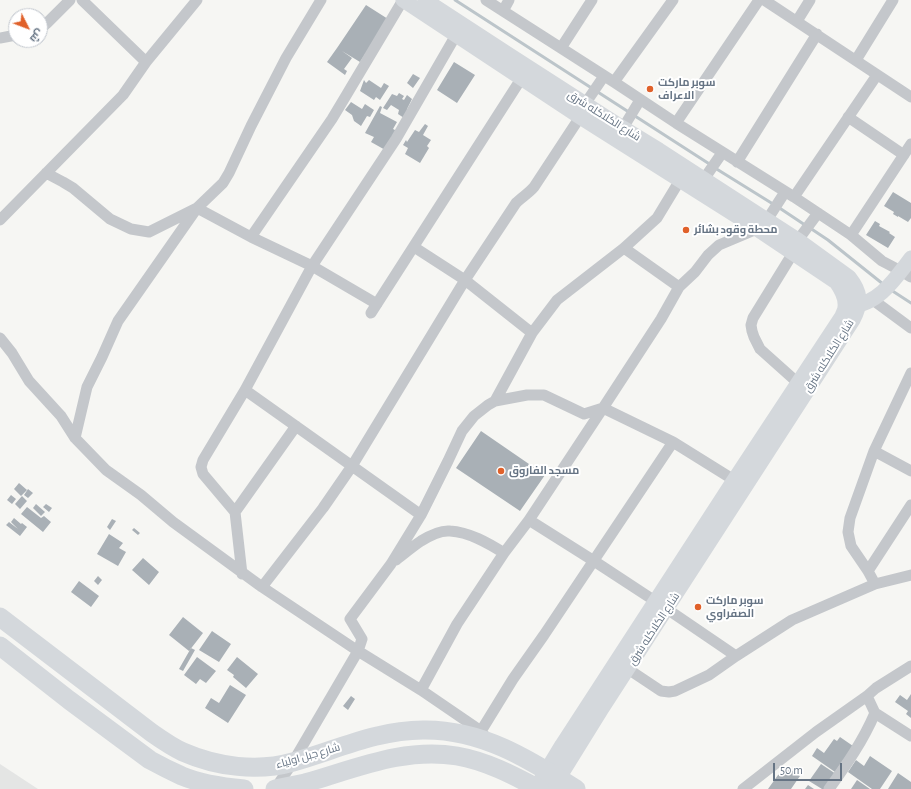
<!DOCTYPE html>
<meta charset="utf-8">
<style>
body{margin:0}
#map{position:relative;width:911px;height:789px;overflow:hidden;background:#f6f6f3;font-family:"Alegreya Sans",Cairo,sans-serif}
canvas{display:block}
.north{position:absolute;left:8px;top:8px;width:40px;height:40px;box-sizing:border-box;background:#fff;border:1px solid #c2c7ce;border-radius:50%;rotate:132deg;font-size:11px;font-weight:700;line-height:16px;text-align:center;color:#667484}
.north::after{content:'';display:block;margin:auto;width:14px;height:18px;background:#e0612a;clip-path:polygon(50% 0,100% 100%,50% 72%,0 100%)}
.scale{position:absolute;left:773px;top:763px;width:69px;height:18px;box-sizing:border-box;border:2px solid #667484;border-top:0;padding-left:5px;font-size:12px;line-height:14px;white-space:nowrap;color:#667484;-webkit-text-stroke:3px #fff;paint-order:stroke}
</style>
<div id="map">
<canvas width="911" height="789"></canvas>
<div class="north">ش</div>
<div class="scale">50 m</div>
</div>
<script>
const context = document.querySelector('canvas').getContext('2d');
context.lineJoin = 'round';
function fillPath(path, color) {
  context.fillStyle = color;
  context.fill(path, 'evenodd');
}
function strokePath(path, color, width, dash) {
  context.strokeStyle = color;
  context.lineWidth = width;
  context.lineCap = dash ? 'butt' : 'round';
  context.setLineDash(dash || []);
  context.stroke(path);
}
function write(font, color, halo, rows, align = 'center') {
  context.font = font + ' "Alegreya Sans",Cairo,sans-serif';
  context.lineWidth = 4;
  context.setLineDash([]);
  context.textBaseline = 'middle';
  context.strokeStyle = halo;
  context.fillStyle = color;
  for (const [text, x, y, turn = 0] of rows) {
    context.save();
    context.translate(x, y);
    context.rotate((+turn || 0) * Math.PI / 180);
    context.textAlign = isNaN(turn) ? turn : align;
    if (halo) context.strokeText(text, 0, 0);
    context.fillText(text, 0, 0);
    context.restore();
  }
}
fillPath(new Path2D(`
 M0,764L38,789H0Z`), '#e4e5e4');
strokePath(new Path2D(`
 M455,0L711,165
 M715,168L773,204
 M778,207L805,225
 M810,228L828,240L883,284
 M891,290L911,303`), '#bcc5ca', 3);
fillPath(new Path2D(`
 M366,5L388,19L360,62L342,51L352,58L344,69L347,71L345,75L327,62L337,48Z
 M454,62L475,75L457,103L437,90Z
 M413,74L420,78L413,88L407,83Z
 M364,80L366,83L369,80L381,88L384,83L389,86L380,100L376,97L374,100L360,91Z
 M399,93L404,96L402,99L404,100L407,95L412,99L407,109L409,111L404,118L398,114L399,110L391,105L387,110L383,108L392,94L397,96Z
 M351,102L362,109L365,104L374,110L370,117L367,116L361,126L354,121L352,115L345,110Z
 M380,106L382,107L380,113L397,122L393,129L397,131L387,151L371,142L374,137L365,133Z
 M425,124L428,126L423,135L431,140L427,146L429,148L420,163L405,154L408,148L403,145L406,140L407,142L415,130L419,132Z
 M893,192L911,203V218L908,222L898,216V217L893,214L894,212L884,206Z
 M875,221L880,224L879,226L890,232L889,233L895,237L888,248L866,235Z
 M481,431L545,475L520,511L456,468Z
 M19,483L27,490L21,496L14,489Z
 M28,489L33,493L28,498L24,495Z
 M11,495L16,499L12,504L7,500Z
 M22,496L27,501L20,509L15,504Z
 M36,504L45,512L41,516L33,508Z
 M46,504L52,508L49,512L43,507Z
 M27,507L41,518L44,516L51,522L43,532L21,514Z
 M14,518L21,524L22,523L27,527L20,536L6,525L9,522L18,529L11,522Z
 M112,519L116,521L110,530L107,527Z
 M134,528L140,533L138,535L132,530Z
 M109,534L123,543L119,548L126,552L118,566L97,554Z
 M143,558L159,572L149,585L132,570Z
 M98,576L102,580L98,585L94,581Z
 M79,581L99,596L91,607L71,592Z
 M183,617L203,633L189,651L169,635Z
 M212,631L231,644L219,662L199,650Z
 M191,648L195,650L183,671L179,669Z
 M197,657L216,671L206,683L200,679L196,684L184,675Z
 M237,657L258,674L246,688L233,677L234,675L227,670Z
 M230,685L246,695L228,723L205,708L211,698L219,703Z
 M911,694V718L906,714L908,711L895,702L900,695L907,700Z
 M351,696L355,699L348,710L343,706Z
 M840,737L853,746L835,772L812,756L817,748L824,753L834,739L837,741Z
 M870,756L892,771L880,789H872L848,772L856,760L864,766Z
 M821,764L836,774L826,789H822L809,781Z
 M790,769L800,776L791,789H768L778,775Z
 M898,773L911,782V789H888Z
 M857,780L870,789H851Z
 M808,785L814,789H805Z`), '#a9b0b6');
strokePath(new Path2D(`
 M82,0L146,62
 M486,0L614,82L676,123L794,197L851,235L882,261L901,271L911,277
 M764,0L911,97
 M503,11L509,0
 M797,21L810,0
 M40,29L47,23L70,0
 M0,38L16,35
 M561,48L592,0
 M856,60L893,0
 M614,82L673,0
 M585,104L604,76
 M848,117L904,155
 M676,123L759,0
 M623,128L640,100
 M737,162L817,34
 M46,173L63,182L73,188L110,219L131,229L149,232L197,208L251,237L312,266L377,304
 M704,179L722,153
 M794,197L877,75
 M0,220L123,95L146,62L197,0
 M767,220L785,192
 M851,235L911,144
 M251,237L332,119L347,94L403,0
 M798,240L818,213
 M414,247L465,280L532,333
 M624,248L679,287
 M793,253L753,318L751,325L752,331L754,337L760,349L798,383
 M873,300L911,328
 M371,313L521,79
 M0,338L12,353L29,381L61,416L75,438L106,470L141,495L173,522L262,587L358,651L421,690L481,731L487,739
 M245,390L421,515
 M495,401L532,333L557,300L624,248L657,218L680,180
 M75,438L87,387L102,357L118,321L197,208L223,183L229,173L251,126L286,58L321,0
 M874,451L911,471
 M235,512L203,474L201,467L203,460L245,390L312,266L396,139L456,35
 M529,520L594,561L655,601
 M396,560C404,554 412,547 421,541C429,536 440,530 450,531C469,532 488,543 504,553L529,520L603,408L661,319L679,287L695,272L708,255L719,245L757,229
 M868,571L911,505
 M242,574L235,512L296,426
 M875,584L868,571L851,546L848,532L850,518L874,451L911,373
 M262,587L323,508L352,466L465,280L516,203C522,197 529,193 534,187L580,117
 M667,609L736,656
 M628,669L661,691L669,692L675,691L709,675L736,656L792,620L875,584L911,575
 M421,690L457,624L504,553
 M875,713L911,736
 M481,731L513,679L544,635L673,442
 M275,789L293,762L358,651L362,639L350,619L391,564L421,515L448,461L462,431L474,416L488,405L495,401L527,395H544L584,414L603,408L673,442L734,480
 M743,789L816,732L867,696L876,688L911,666
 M829,789C847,764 863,741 875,713L867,696`), '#c4c7cb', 11);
strokePath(new Path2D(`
 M403,0L580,117L757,229L836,282C841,289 846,298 845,307C845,310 843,313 842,316L734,480L562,745L536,788
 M425,0L511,56L623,128L659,150L767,220L798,240L849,277C861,292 862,303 853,320L601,710L552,789
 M850,306C878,305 895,279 911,258`), '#d4d8dc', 15);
strokePath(new Path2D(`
 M0,617L152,733C162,740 172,747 183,752C217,767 258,772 293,762C336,750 377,730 423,730C481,729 529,759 576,789
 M0,646L69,700L150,760C161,766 171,771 182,776C201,784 223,787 244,789
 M275,789C285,787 295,785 305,783C355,769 404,747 457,756C486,761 513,775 539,789`), '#d4d8dc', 19);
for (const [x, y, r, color] of [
 [650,89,4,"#e0612a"],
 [686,230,4,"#e0612a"],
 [501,471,4,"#e0612a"],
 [698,607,4,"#e0612a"]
]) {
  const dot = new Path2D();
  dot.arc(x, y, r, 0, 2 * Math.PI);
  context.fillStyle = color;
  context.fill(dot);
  strokePath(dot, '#fff', 1.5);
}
write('bold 11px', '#667484', '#fff', [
 ["سوبر ماركت",658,83],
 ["الاعراف",658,96],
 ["محطة وقود بشائر",694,230],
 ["مسجد الفاروق",509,471],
 ["سوبر ماركت",706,601],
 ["الصفراوي",706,614]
], 'left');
write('11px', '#667484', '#fff', [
 ["شارع الكلاكله شرق",604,116,32],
 ["شارع الكلاكله شرق",829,356,-58],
 ["شارع الكلاكله شرق",654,629,-57],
 ["شارع جبل اولياء",308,756,-16]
]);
</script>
